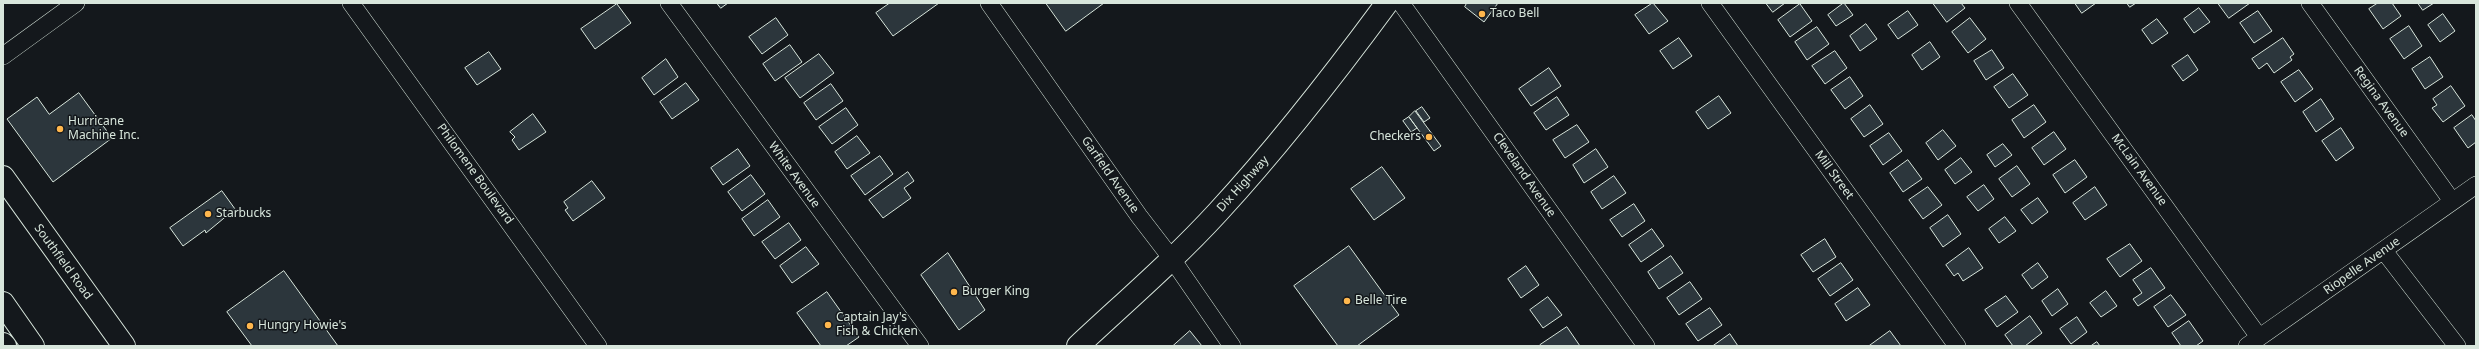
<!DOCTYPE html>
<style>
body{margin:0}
#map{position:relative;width:2479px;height:349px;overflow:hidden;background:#14181c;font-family:"Noto Sans",sans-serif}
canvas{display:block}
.frame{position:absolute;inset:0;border:4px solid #d8e6dc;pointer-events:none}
</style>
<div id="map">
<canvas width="2479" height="349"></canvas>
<div class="frame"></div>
</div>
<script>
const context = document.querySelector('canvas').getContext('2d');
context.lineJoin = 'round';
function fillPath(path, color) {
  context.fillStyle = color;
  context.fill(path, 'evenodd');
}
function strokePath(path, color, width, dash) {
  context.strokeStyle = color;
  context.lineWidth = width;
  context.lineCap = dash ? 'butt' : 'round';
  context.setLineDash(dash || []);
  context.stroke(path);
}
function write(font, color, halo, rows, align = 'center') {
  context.font = font + ' "Noto Sans",sans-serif';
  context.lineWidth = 3;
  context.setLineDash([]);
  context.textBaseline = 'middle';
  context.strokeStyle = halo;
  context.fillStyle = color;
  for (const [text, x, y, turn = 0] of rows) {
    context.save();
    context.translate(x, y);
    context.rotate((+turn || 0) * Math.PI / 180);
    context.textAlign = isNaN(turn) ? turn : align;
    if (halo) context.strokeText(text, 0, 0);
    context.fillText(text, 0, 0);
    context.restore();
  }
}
const building = new Path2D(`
 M717,3H728L721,8Z
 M890,3H939L893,36L876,13Z
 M1046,3H1104L1066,31Z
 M1467,3H1498L1484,22L1465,7Z
 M1653,3L1668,21L1649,34L1635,15Z
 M1766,3H1785L1773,12Z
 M1844,3L1853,15L1836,26L1828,15Z
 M1933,3H1961L1965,8L1947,22Z
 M2075,3H2096L2082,13Z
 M2127,3H2136L2130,7Z
 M2218,3H2250L2229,18Z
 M2378,3H2392L2401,16L2383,29L2369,9Z
 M2418,3H2434L2423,10Z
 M617,4L631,23L595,49L581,29Z
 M1800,4L1812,21L1790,37L1778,20Z
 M2199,8L2210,22L2194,33L2184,19Z
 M1908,11L1918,25L1898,39L1888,25Z
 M2258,11L2272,31L2254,43L2240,23Z
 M2443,14L2455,31L2440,42L2428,25Z
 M776,18L788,35L762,54L749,37Z
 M1970,18L1986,39L1968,53L1952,32Z
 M2157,19L2168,33L2152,44L2142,30Z
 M1866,24L1877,39L1860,51L1850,36Z
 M2409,26L2422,46L2404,59L2390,39Z
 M1817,27L1829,44L1807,60L1795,42Z
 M1679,38L1692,56L1673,69L1660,51Z
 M2283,38L2294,54L2290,57L2292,60L2274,73L2267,63L2259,69L2252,59Z
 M1930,42L1940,57L1922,70L1912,55Z
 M790,45L802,62L775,81L763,64Z
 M1992,50L2004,68L1986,80L1974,61Z
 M1835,51L1847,68L1825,84L1812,66Z
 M489,52L501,69L477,85L465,68Z
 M819,54L834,73L800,98L785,78Z
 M2188,55L2198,70L2183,81L2172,66Z
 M2430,57L2443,77L2425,89L2412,69Z
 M666,59L678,77L654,95L642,78Z
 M1549,68L1561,86L1531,106L1519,89Z
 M2299,70L2313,89L2295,102L2281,82Z
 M2013,74L2028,95L2009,108L1994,87Z
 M1850,77L1863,96L1845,109L1831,90Z
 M686,83L699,100L672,119L660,102Z
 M831,84L843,101L816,120L804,103Z
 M2451,86L2465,106L2443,122L2432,108L2437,105L2433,99Z
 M79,93L112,138L53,182L7,119L37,97L49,114Z
 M1719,96L1731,113L1708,129L1696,112Z
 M1557,97L1569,115L1546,130L1534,113Z
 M2321,99L2334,119L2316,132L2303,112Z
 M1870,105L1883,124L1864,137L1851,119Z
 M2034,105L2046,122L2024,138L2012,120Z
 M1422,107L1430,118L1424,122L1416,111Z
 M846,108L858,125L832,144L819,127Z
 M1415,111L1441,146L1434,151L1409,117Z
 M533,114L546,132L519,150L512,140L515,137L510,132Z
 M2472,115L2476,121V142L2468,148L2454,128Z
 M1409,117L1417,128L1411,132L1403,121Z
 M1577,125L1589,142L1565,158L1553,140Z
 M2341,128L2354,148L2336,161L2322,141Z
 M1943,130L1956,146L1938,160L1926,143Z
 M2054,132L2066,149L2044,165L2032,148Z
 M1889,133L1902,151L1883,165L1870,146Z
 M857,136L870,153L847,169L835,152Z
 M2003,144L2012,155L1995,167L1987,155Z
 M738,149L750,166L723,185L711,168Z
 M1596,149L1608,167L1584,183L1573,165Z
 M880,156L893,174L865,195L851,176Z
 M1961,158L1972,172L1955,184L1945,170Z
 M1908,160L1922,179L1903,192L1890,173Z
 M2075,160L2087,177L2065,193L2053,175Z
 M2017,166L2030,184L2012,197L1999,179Z
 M1382,167L1405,198L1374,220L1351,189Z
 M908,172L914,181L904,188L911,198L883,218L869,200Z
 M751,175L765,194L742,211L728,192Z
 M1614,176L1626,193L1602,209L1591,192Z
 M592,181L605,198L573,221L565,210L568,208L564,202Z
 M1984,185L1994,199L1978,211L1967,197Z
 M1928,187L1942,205L1923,219L1909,200Z
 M2095,187L2107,205L2085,220L2073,203Z
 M222,191L235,209L206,233L205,230L183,246L170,228Z
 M2038,198L2048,212L2032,224L2021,210Z
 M768,200L780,217L754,236L742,219Z
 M1634,204L1645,221L1622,237L1610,220Z
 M1948,215L1961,234L1943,247L1930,228Z
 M2005,217L2016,231L1999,243L1989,229Z
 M789,223L801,240L775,259L762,242Z
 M1652,229L1664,246L1641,262L1629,245Z
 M1825,239L1836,257L1813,272L1801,255Z
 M2130,244L2142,261L2120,277L2107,259Z
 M1349,246L1399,315L1357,346H1338L1294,286Z
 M806,247L819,264L792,283L780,266Z
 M1969,248L1983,268L1963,281L1958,273L1954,276L1946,265Z
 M948,253L985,310L959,330L921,275Z
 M1671,256L1683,273L1659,289L1648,272Z
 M1841,263L1853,280L1830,296L1818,279Z
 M2038,263L2048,277L2032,289L2022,275Z
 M1526,266L1539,285L1521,298L1508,279Z
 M2151,268L2165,288L2138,306L2133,299L2142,293L2133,280Z
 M284,271L338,346H252L227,312Z
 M1690,282L1702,299L1679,315L1667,298Z
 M1858,288L1870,305L1846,321L1835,304Z
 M2058,289L2068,304L2052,316L2042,301Z
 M2106,291L2117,306L2101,317L2090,303Z
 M827,292L859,337L846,346H821L797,313Z
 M2171,295L2186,315L2168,327L2154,307Z
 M2006,296L2018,312L1997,327L1985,310Z
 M1548,297L1562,315L1543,328L1530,310Z
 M1710,308L1722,325L1698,341L1686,324Z
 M2030,316L2042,333L2025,346H2013L2005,335Z
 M2077,317L2087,332L2071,344L2060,329Z
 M2189,321L2203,341L2196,346H2181L2172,333Z
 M1567,327L1580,346H1540V345Z
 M1190,331L1202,346H1173Z
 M1890,331L1901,346H1869Z
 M1730,334L1738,346H1713Z
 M2097,342L2100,346H2091Z`);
fillPath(building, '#2c363c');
strokePath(building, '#d8e6dc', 1);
const minor = new Path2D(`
 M351,3L598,346
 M669,3L920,346
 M989,3L1139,216L1172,259L1232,346
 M1401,3L1646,346
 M1710,3L1957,346
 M2018,3L2259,337
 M2310,3L2452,201
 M3,56L76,3
 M2384,251L2457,346
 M2247,346L2476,185`);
const primary = new Path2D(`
 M1078,346C1125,302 1174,260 1218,212C1279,146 1334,75 1387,3`);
const trunk = new Path2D(`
 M3,177L124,346
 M3,303L33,346
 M3,344L5,346`);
strokePath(minor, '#d8e6dc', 18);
strokePath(primary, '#d8e6dc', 24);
strokePath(trunk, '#d8e6dc', 24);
strokePath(minor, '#14181c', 17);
strokePath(primary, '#14181c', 22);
strokePath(trunk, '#14181c', 22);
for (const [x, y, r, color] of [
 [1482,14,4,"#ffb74d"],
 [60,129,4,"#ffb74d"],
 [1429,137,4,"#ffb74d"],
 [208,214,4,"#ffb74d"],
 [954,292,4,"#ffb74d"],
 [1347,301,4,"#ffb74d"],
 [828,325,4,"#ffb74d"],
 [250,326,4,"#ffb74d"]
]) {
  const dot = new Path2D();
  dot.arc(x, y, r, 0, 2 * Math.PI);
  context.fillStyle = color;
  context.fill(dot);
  strokePath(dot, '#14181c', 1.5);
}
write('12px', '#d8e6dc', '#14181c', [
 ["Taco Bell",1490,14],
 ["Hurricane",68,122],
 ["Machine Inc.",68,136],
 ["Checkers",1421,137,"right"],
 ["Starbucks",216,214],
 ["Burger King",962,292],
 ["Belle Tire",1355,301],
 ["Captain Jay's",836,318],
 ["Fish & Chicken",836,332],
 ["Hungry Howie's",258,326]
], 'left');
write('12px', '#d8e6dc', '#14181c', [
 ["Regina Avenue",2381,102,54],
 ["McLain Avenue",2139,170,54],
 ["Philomene Boulevard",475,174,54],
 ["White Avenue",794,175,54],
 ["Garfield Avenue",1110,175,55],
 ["Cleveland Avenue",1524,175,55],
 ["Mill Street",1834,175,54],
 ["Dix Highway",1243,184,-48],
 ["Southfield Road",63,262,54],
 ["Riopelle Avenue",2362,266,-35]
]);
</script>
